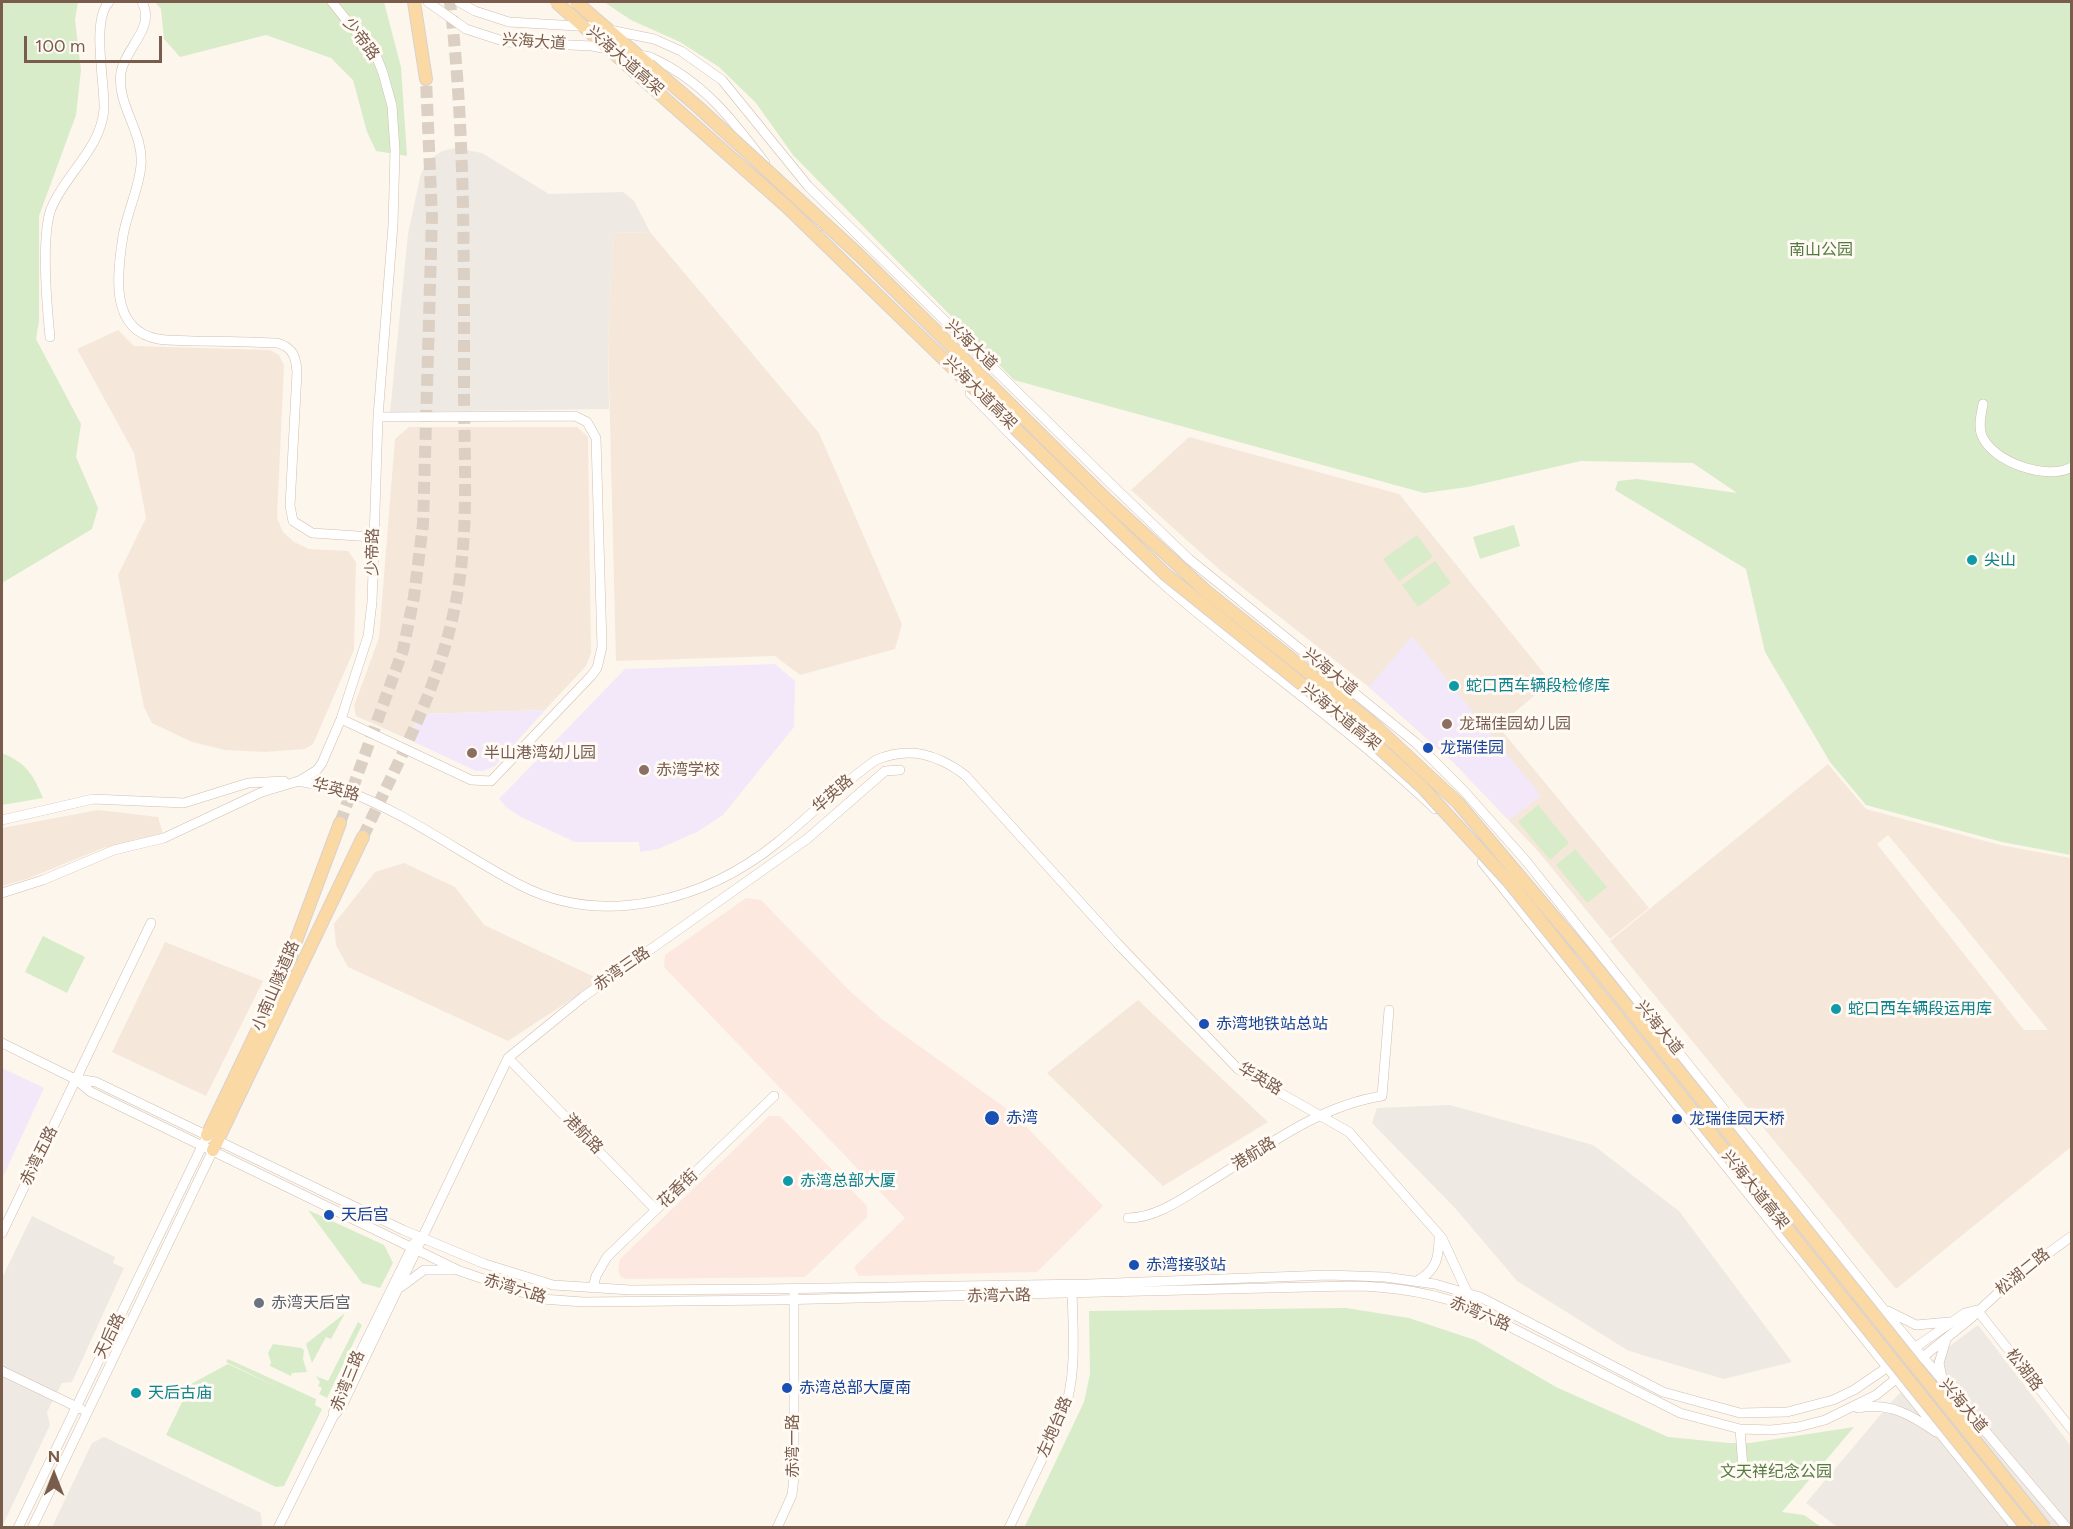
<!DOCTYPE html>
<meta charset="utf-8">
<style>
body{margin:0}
#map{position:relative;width:2073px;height:1529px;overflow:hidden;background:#fdf6ec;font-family:Figtree,sans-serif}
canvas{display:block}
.frame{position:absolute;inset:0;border:3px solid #7a5c4d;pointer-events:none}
.north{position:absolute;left:24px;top:1445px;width:60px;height:60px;-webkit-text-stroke:4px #fffaf3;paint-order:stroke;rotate:0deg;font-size:16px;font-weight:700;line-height:24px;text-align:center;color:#7a5c4d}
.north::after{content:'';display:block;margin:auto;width:21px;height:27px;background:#7a5c4d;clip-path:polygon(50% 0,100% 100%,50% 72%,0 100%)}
.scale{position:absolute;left:24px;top:36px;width:138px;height:27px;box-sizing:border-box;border:3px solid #7a5c4d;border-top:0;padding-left:8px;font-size:18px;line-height:21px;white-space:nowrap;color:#7a5c4d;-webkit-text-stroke:4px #fffaf3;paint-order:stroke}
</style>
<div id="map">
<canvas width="2073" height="1529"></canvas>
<div class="frame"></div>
<div class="north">N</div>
<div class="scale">100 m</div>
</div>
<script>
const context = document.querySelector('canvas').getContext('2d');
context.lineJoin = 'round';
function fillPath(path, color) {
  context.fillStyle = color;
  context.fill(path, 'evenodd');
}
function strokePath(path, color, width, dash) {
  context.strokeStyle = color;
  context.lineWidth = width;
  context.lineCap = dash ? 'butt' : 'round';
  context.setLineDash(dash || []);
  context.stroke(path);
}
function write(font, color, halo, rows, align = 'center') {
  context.font = font + ' Figtree,"Noto Sans SC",sans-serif';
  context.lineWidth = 6;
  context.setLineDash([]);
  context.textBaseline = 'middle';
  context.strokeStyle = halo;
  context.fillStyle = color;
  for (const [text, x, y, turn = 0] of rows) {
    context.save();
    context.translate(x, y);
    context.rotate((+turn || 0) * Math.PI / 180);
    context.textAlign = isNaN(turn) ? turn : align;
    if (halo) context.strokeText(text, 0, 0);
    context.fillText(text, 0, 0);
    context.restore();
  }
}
fillPath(new Path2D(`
 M650,232L819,433L902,624L895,649L800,675L775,656L616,661L608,342L613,233Z
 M118,330L134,346L270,350L279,355L284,365L277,518L283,532L294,542L309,549L348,551L356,562L354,650L313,744L305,749L265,752L225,750L192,742L152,723L144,707L118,575L146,518L134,453L77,349Z
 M409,427H577L588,437L591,653L586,666L545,710L423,714L416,721L410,740L356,716L354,706L379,638L395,439Z
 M1189,437L1399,494L1551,682L1498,726L1649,908L1610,939L1537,850L1453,762L1369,687L1220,570L1131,490Z
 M1828,764L1866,809L2000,845L2071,858V1147L1896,1289L1610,941ZM1888,835L1963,925L2048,1030H2024L1877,844Z
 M98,810L158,817L163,834L103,848L27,879L2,886V828Z
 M404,863L455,887L484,925L601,980L508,1041L348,967L336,945L334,924L375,872Z
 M165,942L263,981L206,1096L112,1052Z
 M1138,1000L1268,1122L1163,1186L1047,1073Z`), '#f5e8da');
fillPath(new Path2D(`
 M746,898L761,900L851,992L883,1020L1014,1114L1103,1206L1037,1272L859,1276L854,1267L905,1218L664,967L665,955Z
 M769,1116H780L867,1206V1217L805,1277L626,1279L620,1276L618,1270L620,1259Z`), '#fde8e0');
fillPath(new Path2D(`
 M455,148L482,153L549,194L623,192L634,201L650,232L613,233L608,342L609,409L390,412L408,234L420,177L426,162L442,151Z
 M1450,1105L1593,1145L1679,1211L1792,1362L1724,1379L1642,1355L1627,1350L1517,1281L1455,1208L1372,1123L1377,1108Z
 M32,1216L115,1257L113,1263L124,1268L72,1382L62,1383L47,1412L50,1425L2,1527V1278Z
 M1978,1325L2071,1446V1527H1837L1806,1503L1893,1400L1939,1354Z
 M104,1437L261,1513L262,1527H52L92,1443Z`), '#efe9e4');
fillPath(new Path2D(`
 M1412,636L1541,796L1509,820L1453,762L1369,687Z
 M775,664L795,681L794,727L723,815L697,832L658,849L640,852L639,842H575L521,817L507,808L499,799L625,669Z
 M545,710L495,766L483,771H476L410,740L416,721L423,714Z
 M2,1068L44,1088L2,1179Z`), '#f3e8fa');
fillPath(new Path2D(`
 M2,2H78L75,20L81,70L76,115L39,216V321L36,339L81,424L76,457L98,508L92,529L2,583Z
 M155,2H384L401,67L407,156L376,151L367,132L353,80L331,58L266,35L180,57L164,39L161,9Z
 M604,2H2071V855L2002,842L1866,805L1830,762L1765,652L1746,569L1615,490L1618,481L1637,479L1737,493L1693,463L1581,461L1468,487L1424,493L1014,380L793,155L756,103L719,67L680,42L631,20Z
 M1514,525L1520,546L1480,559L1473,537Z
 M1417,535L1433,557L1399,581L1383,559Z
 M1435,561L1451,583L1418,607L1402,585Z
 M2,753C26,763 33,774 43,798L2,805Z
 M1538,805L1569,843L1550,860L1518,822Z
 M1575,849L1607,887L1587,903L1556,865Z
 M43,936L85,957L67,993L25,972Z
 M308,1210L384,1245L393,1263L380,1288L362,1283Z
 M1346,1308L1409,1318L1475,1340L1556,1387L1668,1437L1729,1443H1750L1854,1427L1782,1512L1804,1515L1821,1527L1024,1528L1084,1402L1090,1374L1089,1311Z
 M345,1313L331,1339L326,1337L312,1363L306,1344Z
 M358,1322L362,1325L327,1398L319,1394L322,1388L318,1386L320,1382L316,1376L328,1381Z
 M273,1344L301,1348L304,1350L303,1359L307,1372L292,1373L291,1376L270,1366L271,1362L268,1353Z
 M228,1359L316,1399L315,1405L322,1409L284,1486L276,1487L166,1435L191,1384L228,1364L283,1390L226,1362Z`), '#d8ecc9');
strokePath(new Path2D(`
 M340,823L403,650L414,597L423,524L432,217L426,79
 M363,837C397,763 437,692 454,611C470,538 464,460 464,386C464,257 465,129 450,2`), '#dcd0c4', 12, [12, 6]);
const minor = new Path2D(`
 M142,2C156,28 125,48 121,72C116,105 144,132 141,165C139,189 127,212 123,236C117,273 109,330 158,339C169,341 183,340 194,341C222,341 249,342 277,343C293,347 296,357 297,372L290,506L293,521L312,533L373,537
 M428,2L466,29L506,42
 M459,2L475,11L509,22
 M654,39L681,51L722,80L808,186L1107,480L1189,559L1416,743L1465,792L1526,861L1901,1331L2067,1528
 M650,57C702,80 732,119 765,163
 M792,198L817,229
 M50,337C47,307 41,237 51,209C65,174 101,149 104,109C105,82 91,21 109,2
 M970,393C1035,459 1098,528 1168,588C1255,664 1351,729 1435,809
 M1983,404C1981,414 1978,427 1982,436C1993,462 2047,481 2072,467
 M341,719L471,780L491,781L591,676L597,668L602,647L596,438L587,422L575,416L378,417
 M298,781L344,790
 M2,820L93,799L184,803L248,783L284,781
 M1482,862L2016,1528
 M2,893L43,880L114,850L164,838L262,792L299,781L317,770L322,763L341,719L368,636L372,602L378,417L393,225L395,150L392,106L383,73L377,58L332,2
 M1118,944L1238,1069L1349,1132L1442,1238L1475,1309
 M2,1043L75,1079L91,1092L460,1271L542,1299L583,1302L776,1300L1349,1286C1391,1286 1435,1293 1475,1309L1680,1413L1740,1429L1771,1430L1798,1427L1825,1420L1876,1395L1970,1319L2013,1279L2072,1236
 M508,1058L656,1210
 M77,1079L96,1082L403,1230L485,1264L553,1285L631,1290L763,1289L1089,1284L1328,1275L1385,1277L1435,1284L1480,1297L1663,1392L1740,1413L1787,1412L1833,1400L1854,1390L1892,1364
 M1128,1218C1158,1218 1186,1196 1211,1181C1264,1148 1318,1106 1382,1096L1389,1010
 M2,1233L151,923
 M1417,1281C1437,1270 1439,1257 1439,1236
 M401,1287L424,1270H453
 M593,1288L596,1276L607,1257L774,1096
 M1977,1310L2072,1430
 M1888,1311L1916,1325L1949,1322
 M1910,1351L1965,1313L1977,1310
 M2,1371L81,1409
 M1942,1378L1939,1363L1946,1340
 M1858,1408C1890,1402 1911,1415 1936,1432
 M333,1414L336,1402L414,1243
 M1732,1471L1736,1474L1743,1468L1740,1429
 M18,1528L205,1140
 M32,1528L213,1150
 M278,1528L333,1417L342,1406L508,1058L583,997L807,839L885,771L900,770
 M777,1528L792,1495L794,1477V1294
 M1009,1528L1064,1413C1077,1373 1073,1331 1072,1289`);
const major = new Path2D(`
 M414,2L426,79
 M207,1135L281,981L340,823
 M213,1150L363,837`);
strokePath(minor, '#d1beb0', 10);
strokePath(major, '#dad1cd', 14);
strokePath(minor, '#fff', 9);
strokePath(major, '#fbd9a5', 12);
const minorBridge = new Path2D(`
 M509,22L595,27L654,39
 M506,42L592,46L650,57
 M344,790C407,813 461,854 520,885C605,929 708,899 778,842C811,815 841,784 876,760C909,746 937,754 965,775L1118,944`);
const majorBridge = new Path2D(`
 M556,2L787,207L1165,574L1365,735L1422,787L1510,883L2027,1528
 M576,2L698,107L858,254L1107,500L1207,592L1371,722L1458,803L1587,956L2045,1528`);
strokePath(minorBridge, '#d1beb0', 10, []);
strokePath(majorBridge, '#dad1cd', 14, []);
strokePath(minorBridge, '#fff', 9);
strokePath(majorBridge, '#fbd9a5', 12);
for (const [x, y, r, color] of [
 [1972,560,6,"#0f9aa8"],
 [1454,686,6,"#0f9aa8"],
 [1447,724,6,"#8d6e63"],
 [1428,748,6,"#1a4fb4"],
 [472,753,6,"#8d6e63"],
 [644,770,6,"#8d6e63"],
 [1836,1009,6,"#0f9aa8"],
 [1204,1024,6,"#1a4fb4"],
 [992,1118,8,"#1a4fb4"],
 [1677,1119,6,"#1a4fb4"],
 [788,1181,6,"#0f9aa8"],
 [329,1215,6,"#1a4fb4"],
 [1134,1265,6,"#1a4fb4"],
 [259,1303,6,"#6b7280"],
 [787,1388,6,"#1a4fb4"],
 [136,1393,6,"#0f9aa8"]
]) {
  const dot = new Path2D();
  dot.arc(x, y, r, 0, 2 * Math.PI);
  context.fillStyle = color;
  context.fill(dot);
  strokePath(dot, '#fffaf3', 2);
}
write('16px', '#7a5c4d', '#fffaf3', [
 ["少帝路",361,39,53],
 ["兴海大道",534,42,4],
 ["兴海大道高架",625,61,41],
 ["兴海大道",971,345,44],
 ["兴海大道高架",980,393,45],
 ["少帝路",373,552,-89],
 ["兴海大道",1330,672,39],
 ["兴海大道高架",1341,717,39],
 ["华英路",336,790,15],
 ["华英路",833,794,-41],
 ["赤湾三路",622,969,-35],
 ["小南山隧道路",276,986,-67],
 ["兴海大道",1659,1028,51],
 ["华英路",1260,1079,31],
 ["港航路",583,1134,46],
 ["港航路",1254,1154,-32],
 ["赤湾五路",39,1156,-64],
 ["花香街",678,1189,-43],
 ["兴海大道高架",1755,1190,51],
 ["松湖二路",2023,1272,-39],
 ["赤湾六路",515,1289,17],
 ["赤湾六路",999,1296,-1],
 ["赤湾六路",1480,1314,23],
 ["天后路",110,1336,-64],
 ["松湖路",2024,1370,52],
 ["赤湾三路",348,1381,-68],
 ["兴海大道",1963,1406,50],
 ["左炮台路",1055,1427,-67],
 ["赤湾一路",793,1446,-90]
]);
write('16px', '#537a41', '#fffaf3', [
 ["南山公园",1821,250],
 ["文天祥纪念公园",1776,1472]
]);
write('16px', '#0d838f', '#fffaf3', [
 ["尖山",1984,560],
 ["蛇口西车辆段检修库",1466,686],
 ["蛇口西车辆段运用库",1848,1009],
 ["赤湾总部大厦",800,1181],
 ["天后古庙",148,1393]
], 'left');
write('16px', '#785e54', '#fffaf3', [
 ["龙瑞佳园幼儿园",1459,724],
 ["半山港湾幼儿园",484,753],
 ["赤湾学校",656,770]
], 'left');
write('16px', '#164399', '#fffaf3', [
 ["龙瑞佳园",1440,748],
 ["赤湾地铁站总站",1216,1024],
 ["赤湾",1006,1118],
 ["龙瑞佳园天桥",1689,1119],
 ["天后宫",341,1215],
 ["赤湾接驳站",1146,1265],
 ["赤湾总部大厦南",799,1388]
], 'left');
write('16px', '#5b616d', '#fffaf3', [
 ["赤湾天后宫",271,1303]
], 'left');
</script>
